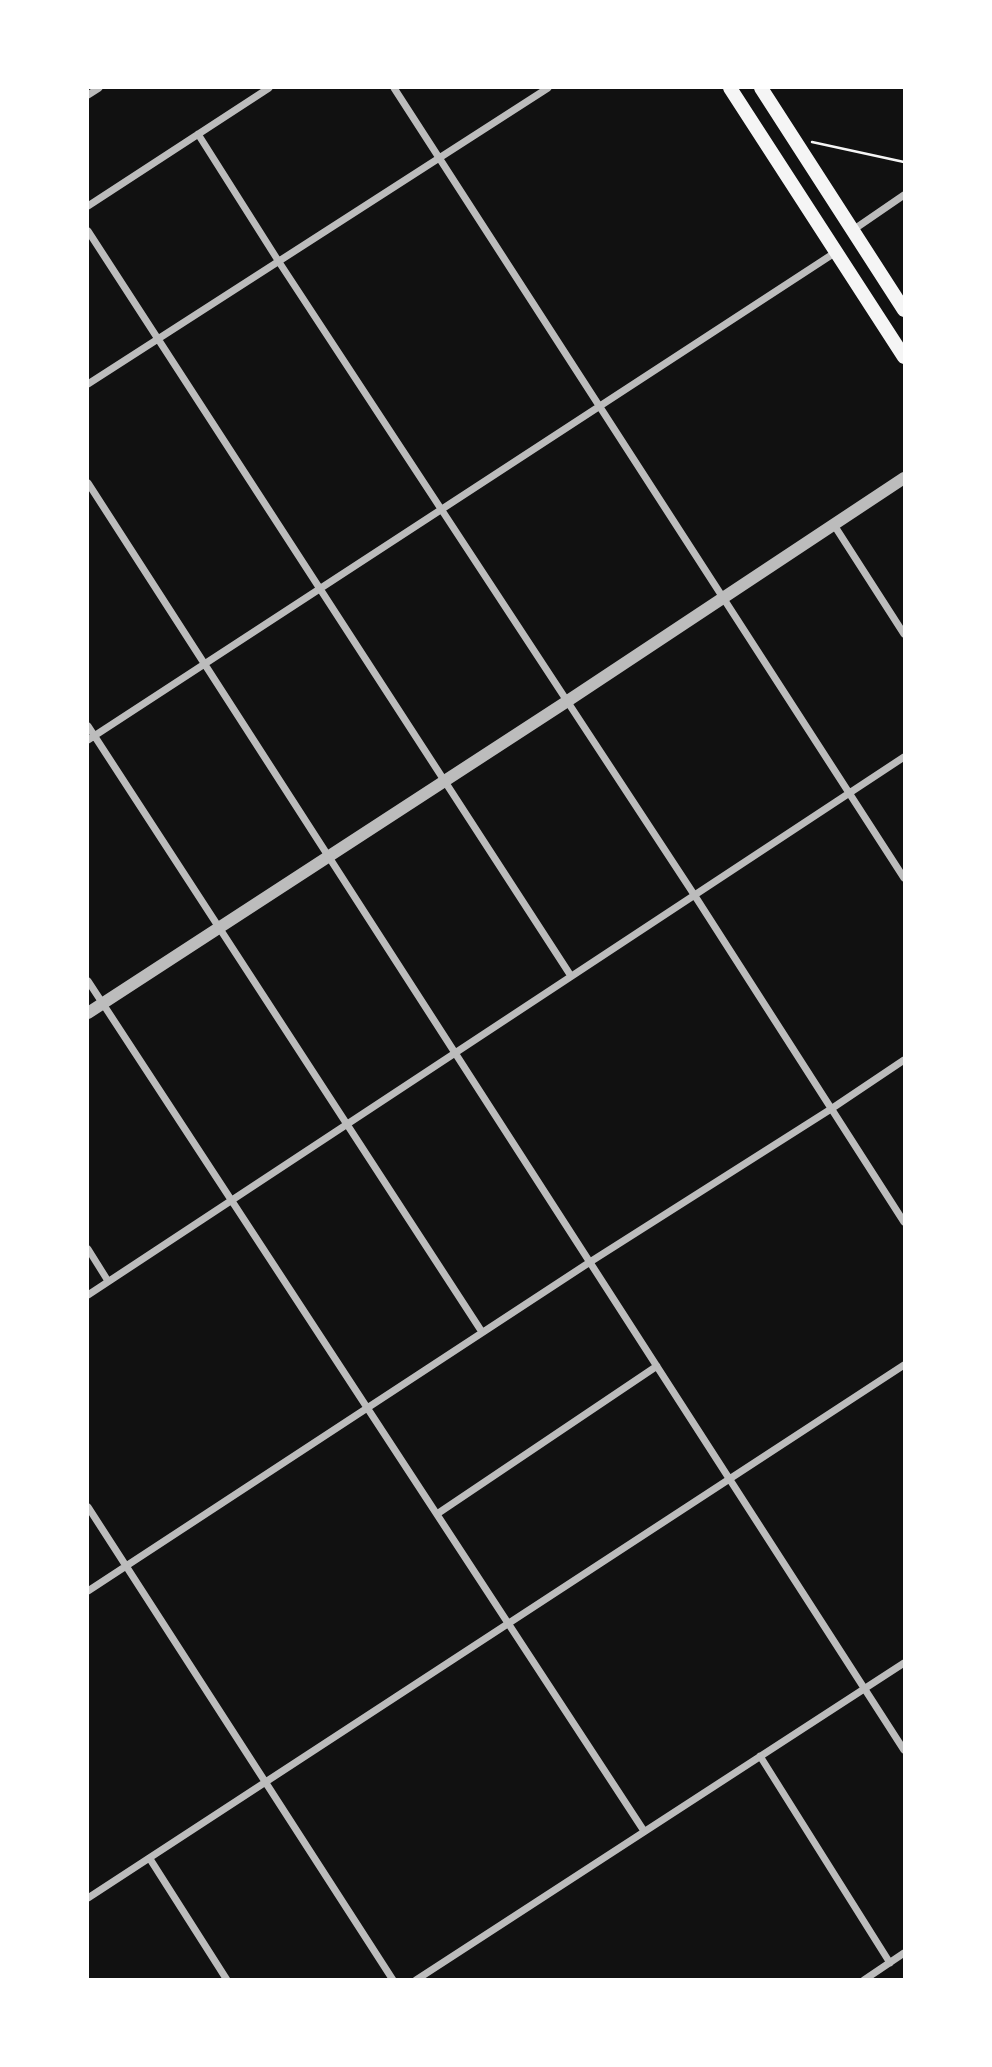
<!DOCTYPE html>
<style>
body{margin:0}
#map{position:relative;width:992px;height:2067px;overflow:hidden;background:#111;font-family:"Golos Text",sans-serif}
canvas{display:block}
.frame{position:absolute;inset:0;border:89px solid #fff;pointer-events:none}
</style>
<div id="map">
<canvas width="992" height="2067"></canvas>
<div class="frame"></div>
</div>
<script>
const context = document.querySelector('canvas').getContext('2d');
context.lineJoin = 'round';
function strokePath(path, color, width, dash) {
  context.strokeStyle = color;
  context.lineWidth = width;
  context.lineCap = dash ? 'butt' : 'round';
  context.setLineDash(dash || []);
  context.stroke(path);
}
strokePath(new Path2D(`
 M812,142L904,162`), '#f5f5f5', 2.5);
strokePath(new Path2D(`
 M394,88L904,878
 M88,95L99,88
 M198,134L279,262L695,896L904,1222
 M88,206L269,88
 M853,230L904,195
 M88,231L571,976
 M88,384L548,88
 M88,483L904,1750
 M834,525L904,634
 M88,726L482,1332
 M88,740L836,252
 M88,981L644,1831
 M88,1249L108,1281
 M88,1295L904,757
 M88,1507L393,1980
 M437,1514L657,1366
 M88,1591L590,1262L831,1109L904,1060
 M760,1756L890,1963
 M150,1859L227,1980
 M88,1898L904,1365
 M416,1980L904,1663
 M864,1980L904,1953`), '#bcbcbc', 7);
strokePath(new Path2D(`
 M88,1013L566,702L904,478`), '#bcbcbc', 12);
strokePath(new Path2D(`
 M730,88L904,357
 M761,88L904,310`), '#f5f5f5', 14);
</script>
